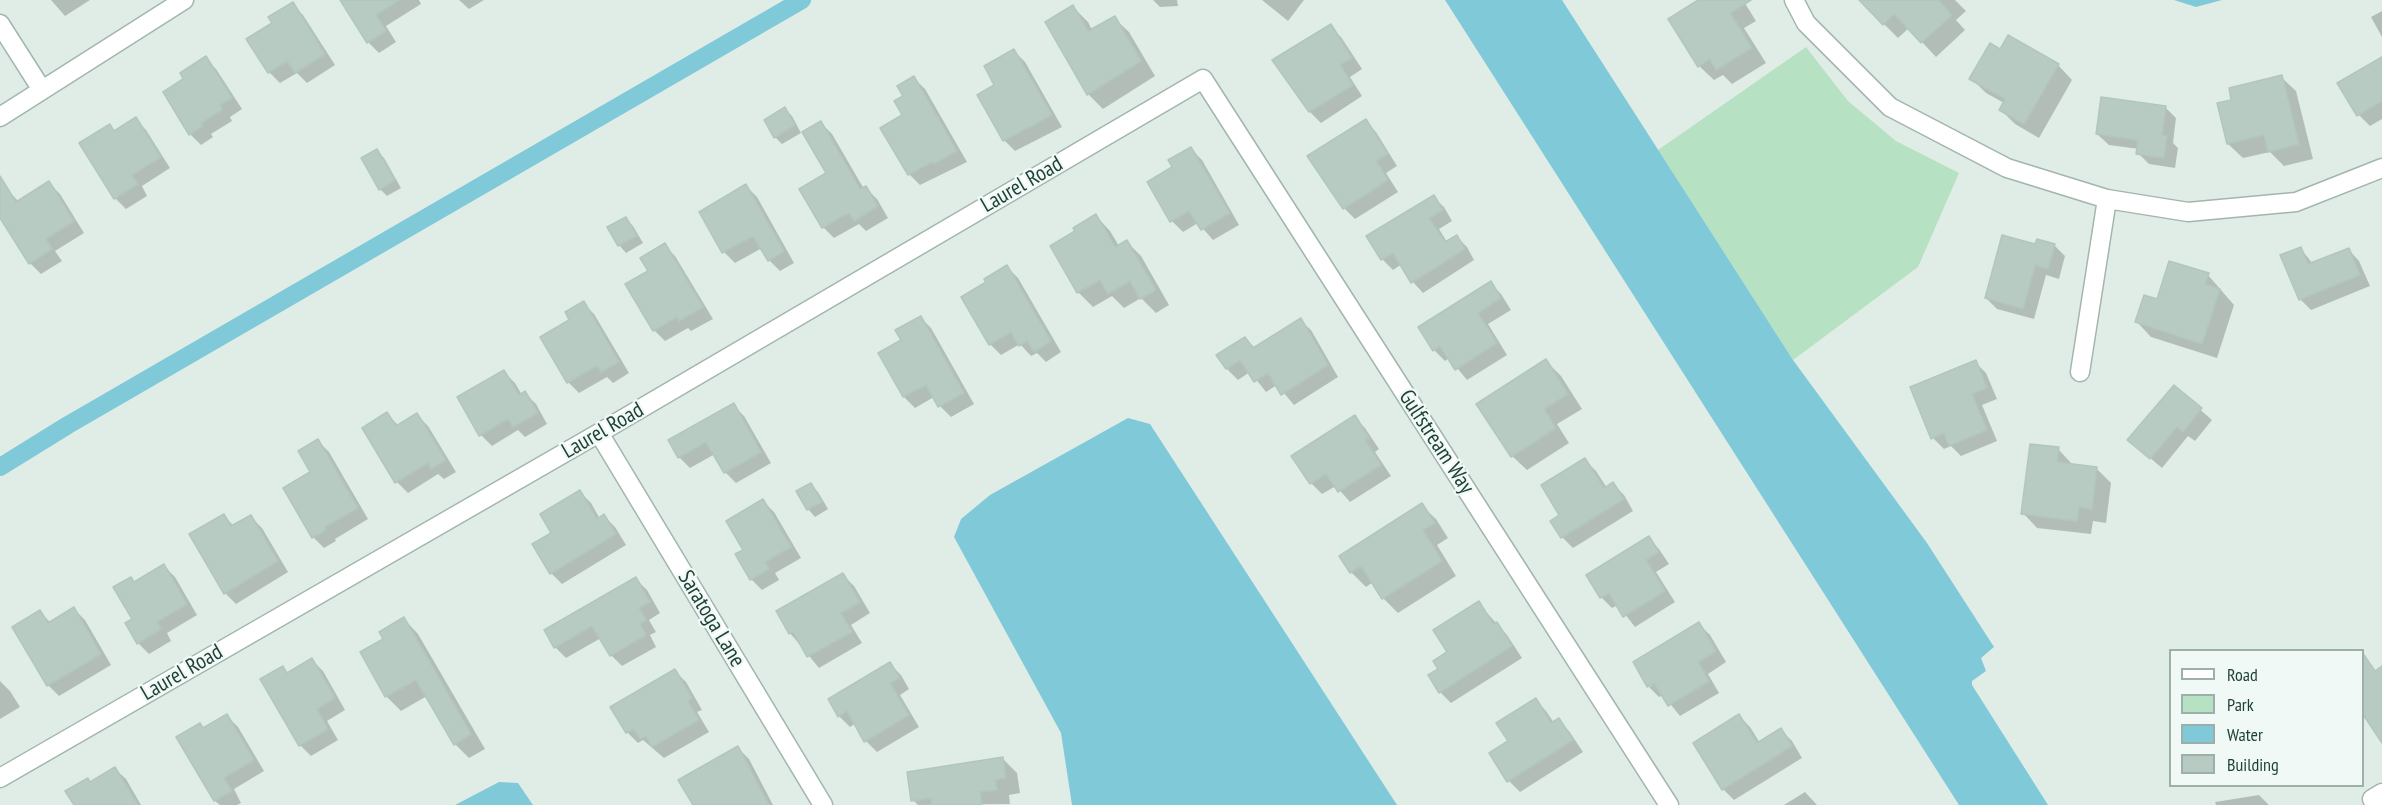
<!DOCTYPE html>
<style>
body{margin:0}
#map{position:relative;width:2382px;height:805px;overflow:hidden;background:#e0ede7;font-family:"PT Sans Narrow",sans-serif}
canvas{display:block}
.legend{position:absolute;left:2169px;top:649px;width:195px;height:138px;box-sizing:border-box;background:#f0f9f5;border:2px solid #9cafa9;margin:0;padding:8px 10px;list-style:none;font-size:18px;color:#1e3f37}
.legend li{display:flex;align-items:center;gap:12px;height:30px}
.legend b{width:30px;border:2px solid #9cafa9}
</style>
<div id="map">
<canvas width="2382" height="805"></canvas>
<ul class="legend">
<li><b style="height:8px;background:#fff"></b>Road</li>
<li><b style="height:16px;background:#b6e1c2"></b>Park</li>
<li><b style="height:16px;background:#80c9d9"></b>Water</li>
<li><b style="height:16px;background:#b7cbc3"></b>Building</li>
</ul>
</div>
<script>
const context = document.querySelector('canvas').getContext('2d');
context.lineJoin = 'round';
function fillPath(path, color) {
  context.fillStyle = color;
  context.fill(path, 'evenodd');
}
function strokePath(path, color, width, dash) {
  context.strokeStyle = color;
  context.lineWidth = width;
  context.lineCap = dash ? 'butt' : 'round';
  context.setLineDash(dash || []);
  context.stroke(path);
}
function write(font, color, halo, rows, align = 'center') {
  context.font = font + ' "PT Sans Narrow",sans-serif';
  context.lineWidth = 4.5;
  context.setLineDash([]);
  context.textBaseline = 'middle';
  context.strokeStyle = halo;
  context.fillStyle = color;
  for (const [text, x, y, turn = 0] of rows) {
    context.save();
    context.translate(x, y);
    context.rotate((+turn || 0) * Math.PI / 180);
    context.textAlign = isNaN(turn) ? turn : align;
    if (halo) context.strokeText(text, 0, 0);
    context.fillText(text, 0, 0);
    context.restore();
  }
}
fillPath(new Path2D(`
 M1806,47L1848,101L1896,141L1959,173L1918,267L1793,360L1658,150Z`), '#b6e1c2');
fillPath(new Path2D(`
 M1445,0H1562L1793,360L1927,543L1994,647L1981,658L1986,671L1972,681V685L2048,805H1959Z
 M2174,0H2222L2196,7Z
 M1128,418L1150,424L1397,805H1072L1061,733L954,537L961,519L990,495Z
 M499,782L518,783L533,805H455Z`), '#80c9d9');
fillPath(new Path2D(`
 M51,0H90L65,16Z
 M342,0H419L421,4L386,26L396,42L379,53L368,42Z
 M459,0H484L469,9Z
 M1153,0H1177L1178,6L1160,7Z
 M1262,0H1304L1288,21Z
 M1701,0H1743L1756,21L1744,28L1766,63L1732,84L1723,75L1714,80L1699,66Z
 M1867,0H1955L1966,11L1956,20L1965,30L1936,57L1909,28L1898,38L1884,24Z
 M292,4L303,15L335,65L307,83L297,73L280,83L269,72L274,23Z
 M1073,7L1088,22L1092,30L1114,18L1129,32L1155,76L1103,109L1088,94L1047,23Z
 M2382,11V37L2371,17Z
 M1330,26L1341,37L1362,69L1350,77L1362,96L1321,123L1310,112L1297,92Z
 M1014,51L1025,62L1062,127L1015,151L1004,140Z
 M2001,51L2058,65L2072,80L2039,138L2015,124L2001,110L2004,103L1986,93L1971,78Z
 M205,58L216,69L242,109L230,117L232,121L211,134L213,137L201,145L190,134L185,79Z
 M2382,58V119L2370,126L2359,115L2339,84Z
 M2281,77L2296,91L2313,159L2284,166L2270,152L2243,158L2228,144L2233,101Z
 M914,78L925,89L967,162L920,185L909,174L904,115L905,97Z
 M2165,107L2176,118L2173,143L2178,148L2175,168L2149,164L2138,153L2139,149L2109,145L2097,134Z
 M785,109L792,116L801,133L782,144L775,137Z
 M135,119L146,130L170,168L142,186L147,196L126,209L115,198L110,126L116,132Z
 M1365,121L1376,132L1397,166L1386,173L1398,192L1355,219L1344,208Z
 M821,123L832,134L864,189L866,188L877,199L888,218L866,231L859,224L834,238L823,227L828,174Z
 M1191,149L1202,160L1239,225L1213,240L1198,223L1183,232L1172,221L1174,167Z
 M377,151L384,158L401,188L387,196L380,189Z
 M49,183L60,194L84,233L55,251L62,261L41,274L30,263L0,216V192L6,188L19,202Z
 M746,186L757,197L794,263L780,271L769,260L762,248L735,263L724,252Z
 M1433,197L1444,207L1452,221L1439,229L1447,242L1457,237L1467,247L1474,260L1423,293L1413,282L1402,264L1393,270L1382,259Z
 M1096,216L1110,231L1119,246L1127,242L1141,256L1169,305L1156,313L1141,298L1124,308L1112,296L1093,307L1078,292L1052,246L1077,232Z
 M626,219L633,226L643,243L626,253L619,245Z
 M664,245L675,256L713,319L691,331L688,328L665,341L654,330L627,284L650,271Z
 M2054,245L2065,256L2059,279L2046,275L2034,319L1997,309L1986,298L2036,246Z
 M2301,249L2313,264L2348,249L2359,261L2370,286L2311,310L2300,299Z
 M1007,267L1018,278L1061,352L1046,362L1037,353L1031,356L1020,344L1001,355L990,344L988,283Z
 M2208,275L2234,305L2217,358L2151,337L2137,322L2158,301Z
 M1490,283L1501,294L1511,310L1488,324L1507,355L1467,380L1449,358L1445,361L1434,350Z
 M583,303L594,314L629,373L613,383L607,377L579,393L568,382L571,320Z
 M920,317L931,328L974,404L951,417L940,406L934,397L915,408L904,397L880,354L903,341Z
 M1300,320L1311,330L1338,377L1294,405L1277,385L1266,392L1250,372L1238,380L1227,369L1218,355L1245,338L1255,348Z
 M1546,361L1561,376L1582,409L1557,424L1569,443L1527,470L1512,456Z
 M1975,362L1986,373L1997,399L1982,405L1997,441L1961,456L1951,446L1944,449L1933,438Z
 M504,372L515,383L522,395L525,393L536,404L547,424L525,437L518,430L492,446L481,435Z
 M2174,387L2212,420L2195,441L2188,436L2162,468L2129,440Z
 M733,405L744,416L771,463L736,483L725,472L715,454L690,468L679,457Z
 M387,414L399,426L417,415L428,426L456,472L444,479L438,474L408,493L397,482Z
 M1354,417L1365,428L1379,449L1375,452L1391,476L1350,502L1336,486L1322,494L1311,483Z
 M318,441L329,452L368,519L335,539L336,541L324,548L313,537L312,472Z
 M2058,449L2073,465L2096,468L2111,483L2106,523L2093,521L2091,534L2037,528L2023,513Z
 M1585,460L1596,471L1607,488L1613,484L1624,495L1633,511L1573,548L1562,537L1561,516Z
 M811,485L818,492L828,509L815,517L808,509L798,492Z
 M580,492L591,503L600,519L604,516L615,527L626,545L562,584L551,573L554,534Z
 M763,501L774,512L801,558L775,573L779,580L762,590L751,579L745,550Z
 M1421,505L1436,519L1448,538L1437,545L1456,576L1398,613L1383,598L1373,582L1366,587L1351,572Z
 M224,516L234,526L251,517L262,528L288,572L236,604L225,593Z
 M1648,538L1659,549L1669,564L1656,572L1675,602L1635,627L1618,605L1612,608L1601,597L1588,576Z
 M164,566L175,577L197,615L167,633L171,641L149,654L138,643L131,579L135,583Z
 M843,575L854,586L870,613L851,625L862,643L819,668L790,633L778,612Z
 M636,579L647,590L660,613L649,620L656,632L650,635L656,647L622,666L611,655L601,638L566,658L555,647Z
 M1478,603L1507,635L1522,658L1451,703L1440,692V670Z
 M74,609L85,620L111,665L59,696L48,685L14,627L40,612L51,623Z
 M404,619L418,634L485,749L469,758L455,744L427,696L401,711L386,696L362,653L385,640Z
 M1699,624L1710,635L1726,662L1708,674L1719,693L1680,716L1663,695L1659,697L1649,687L1661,680L1649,684V686L1635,663Z
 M312,660L323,671L345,710L327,721L338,740L311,756L300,745L283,668L288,673Z
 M890,664L901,675L909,689L900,695L919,727L877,752L866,741L856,723L850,727L839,716Z
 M675,671L686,682L702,710L697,712L709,732L664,758L643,740L638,743L627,732Z
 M0,681L10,691L20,707L0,719Z
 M1536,700L1546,711L1554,723L1558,720L1569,731L1583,752L1520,792L1509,781L1510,742Z
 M227,716L238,727L264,771L234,789L241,803L237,805H220L215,801L179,737L200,725L204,729Z
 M1739,716L1750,727L1760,743L1781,730L1792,741L1802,758L1734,800L1723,789Z
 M738,748L749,759L773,805H695Z
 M1002,758L1017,773L1020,793L1009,795L1010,804L918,805L913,800Z
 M115,769L126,779L141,805H75L91,783Z
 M1805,792L1817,805H1784Z
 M2259,795L2269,805H2216L2215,802Z`), '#0003');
strokePath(new Path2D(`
 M0,467L68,425L802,0`), '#80c9d9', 18);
const building = new Path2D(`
 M340,0H399L376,15L386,31L367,43Z
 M1698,0H1751L1730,13L1752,48L1716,70L1710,59L1698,67L1668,19Z
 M1859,0H1938L1952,15L1921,43L1894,14L1883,25Z
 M293,2L325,54L295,73L287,61L268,73L246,39L272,23L268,17Z
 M1073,5L1088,31L1115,16L1141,61L1087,95L1045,22Z
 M1331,24L1352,58L1340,65L1353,85L1309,112L1272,60Z
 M2008,35L2059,64L2024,124L1999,110L2005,99L1969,79L1990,43L2000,49Z
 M1014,49L1052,115L1003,141L977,95L994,85L984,66Z
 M206,56L232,98L220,105L222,110L201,123L203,126L189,135L163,92L183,79L180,73Z
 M2382,57V101L2357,116L2337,83Z
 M2282,75L2299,144L2268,152L2264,135L2227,144L2217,103L2231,100L2229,88Z
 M914,76L957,151L934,164L932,162L908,175L880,128L902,115L894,101L903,96L897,86Z
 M2101,97L2166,106L2162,135L2167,136L2164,158L2136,154L2138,140L2096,134Z
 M785,107L795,125L774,138L764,120Z
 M136,117L161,157L132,175L138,184L114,199L79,143L110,124L114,131Z
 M1366,119L1388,154L1376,161L1388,180L1343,209L1307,156Z
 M821,121L860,189L866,186L878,206L854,221L849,213L822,228L799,189L826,173L802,132Z
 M1191,147L1230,213L1201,230L1189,211L1170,222L1147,182L1172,167L1168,160Z
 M377,149L395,180L379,190L361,158Z
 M0,176L16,202L49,181L74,221L46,239L52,249L29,264L0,218Z
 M746,184L784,251L768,261L753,236L722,253L699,212Z
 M1434,195L1443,210L1429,218L1445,242L1457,235L1465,249L1411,283L1393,253L1381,260L1366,236Z
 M1096,214L1115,247L1127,240L1156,290L1140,299L1130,281L1108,294L1100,280L1077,293L1050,246L1075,231L1073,228Z
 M626,217L637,236L618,246L607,227Z
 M2002,235L2035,244L2037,239L2055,244L2048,269L2035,265L2023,309L1985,298Z
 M665,243L703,307L679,321L677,317L653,331L625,284L648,271L640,258Z
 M2301,247L2308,264L2349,248L2360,275L2299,300L2280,255Z
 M2169,261L2209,273L2205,284L2220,289L2202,344L2135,322L2144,295L2157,299Z
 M1007,265L1051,341L1034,352L1027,341L1019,346L1011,332L989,345L961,297L986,282L984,279Z
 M1491,281L1501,298L1478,313L1497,343L1455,370L1440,346L1433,351L1418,327Z
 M584,301L619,362L601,372L597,366L567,383L540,337L569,320L565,312Z
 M921,316L964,393L938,407L926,385L903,397L878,353L901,340L895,330Z
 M1301,318L1328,365L1281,395L1268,373L1254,382L1240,360L1226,369L1216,355L1245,337L1253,348Z
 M1546,359L1568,394L1544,409L1556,428L1511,457L1476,404Z
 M1976,360L1987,388L1972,394L1987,430L1949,446L1944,433L1931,439L1910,387Z
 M504,370L519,395L525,391L538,413L513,427L508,419L479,436L457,397Z
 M2174,385L2202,408L2183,432L2177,427L2150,459L2127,440Z
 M734,403L761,452L724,473L706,442L678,458L668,440Z
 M387,412L396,426L417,413L446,460L431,469L428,463L395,483L362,428Z
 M1355,415L1369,438L1365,440L1381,465L1338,492L1326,474L1310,484L1291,456Z
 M318,439L358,508L325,527L326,530L312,538L283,488L310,472L298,451Z
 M2030,444L2059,447L2057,462L2097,467L2092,509L2079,507L2077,521L2021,514Z
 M1585,458L1604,488L1613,482L1624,499L1561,538L1550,521L1559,515L1541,485Z
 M811,483L822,502L807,510L796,491Z
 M580,490L597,519L604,514L616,534L550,574L532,544L551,533L540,514Z
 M763,499L791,547L765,562L769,569L750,580L735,554L743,550L726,521Z
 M1422,503L1435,523L1423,530L1442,561L1382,599L1361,566L1350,573L1339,556Z
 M224,514L231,526L251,515L278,561L224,594L189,534Z
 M1649,536L1659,552L1646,560L1665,591L1623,617L1609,593L1600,598L1586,575Z
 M164,564L187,604L157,622L161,629L137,644L125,623L132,619L113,587L131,577L134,582Z
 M843,573L860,602L841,613L852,632L807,657L793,632L789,634L776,611Z
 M636,577L650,602L639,608L646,620L640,624L646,635L610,656L592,626L554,648L544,630Z
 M1479,601L1493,624L1497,622L1512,646L1439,693L1428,675L1438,669L1433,661L1447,652L1433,630Z
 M74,607L101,654L47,686L12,627L40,610L48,623Z
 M404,617L471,734L454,745L416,680L385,697L360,652L383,639L379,632Z
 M1699,622L1716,651L1698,662L1709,681L1668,706L1654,683L1647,687L1633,662Z
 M2362,652L2375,671L2382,666V743L2362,713Z
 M312,658L335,698L317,709L328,729L299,746L260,679L283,666L287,673Z
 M890,662L900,678L890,683L909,715L864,742L847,711L838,717L828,699Z
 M675,669L692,698L688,701L699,720L652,747L646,736L640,739L634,729L626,733L610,707Z
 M1536,698L1551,723L1559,718L1573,740L1507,782L1489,753L1508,741L1496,723Z
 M227,714L254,760L224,778L232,791L214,801L176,737L200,723L203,728Z
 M1739,714L1757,743L1781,728L1792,746L1722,790L1693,743Z
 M738,746L769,805H693L678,780Z
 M1003,757L1006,778L995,780L997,790L980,792L982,805H932L931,798L911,801L907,772Z
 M115,767L138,805H74L65,791L88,778L90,782Z`);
fillPath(building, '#b7cbc3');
strokePath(building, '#b1c7be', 1.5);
const street = new Path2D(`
 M1794,0L1806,23L1890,107L2007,168L2107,199L2188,212L2296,202L2382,168
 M0,24L42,90
 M0,117L184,0
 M2080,372L2107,199
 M599,433L823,805
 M0,778L599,433L1203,79L1669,805
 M2376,805L2372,799L2382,793`);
strokePath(street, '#a2b5af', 21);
strokePath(street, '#fff', 18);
write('22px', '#1e3f37', '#f0f9f5', [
 ["Laurel Road",1022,185,-30],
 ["Laurel Road",603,431,-30],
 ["Gulfstream Way",1436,442,57],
 ["Saratoga Lane",711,619,59],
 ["Laurel Road",182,673,-30]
]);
</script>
